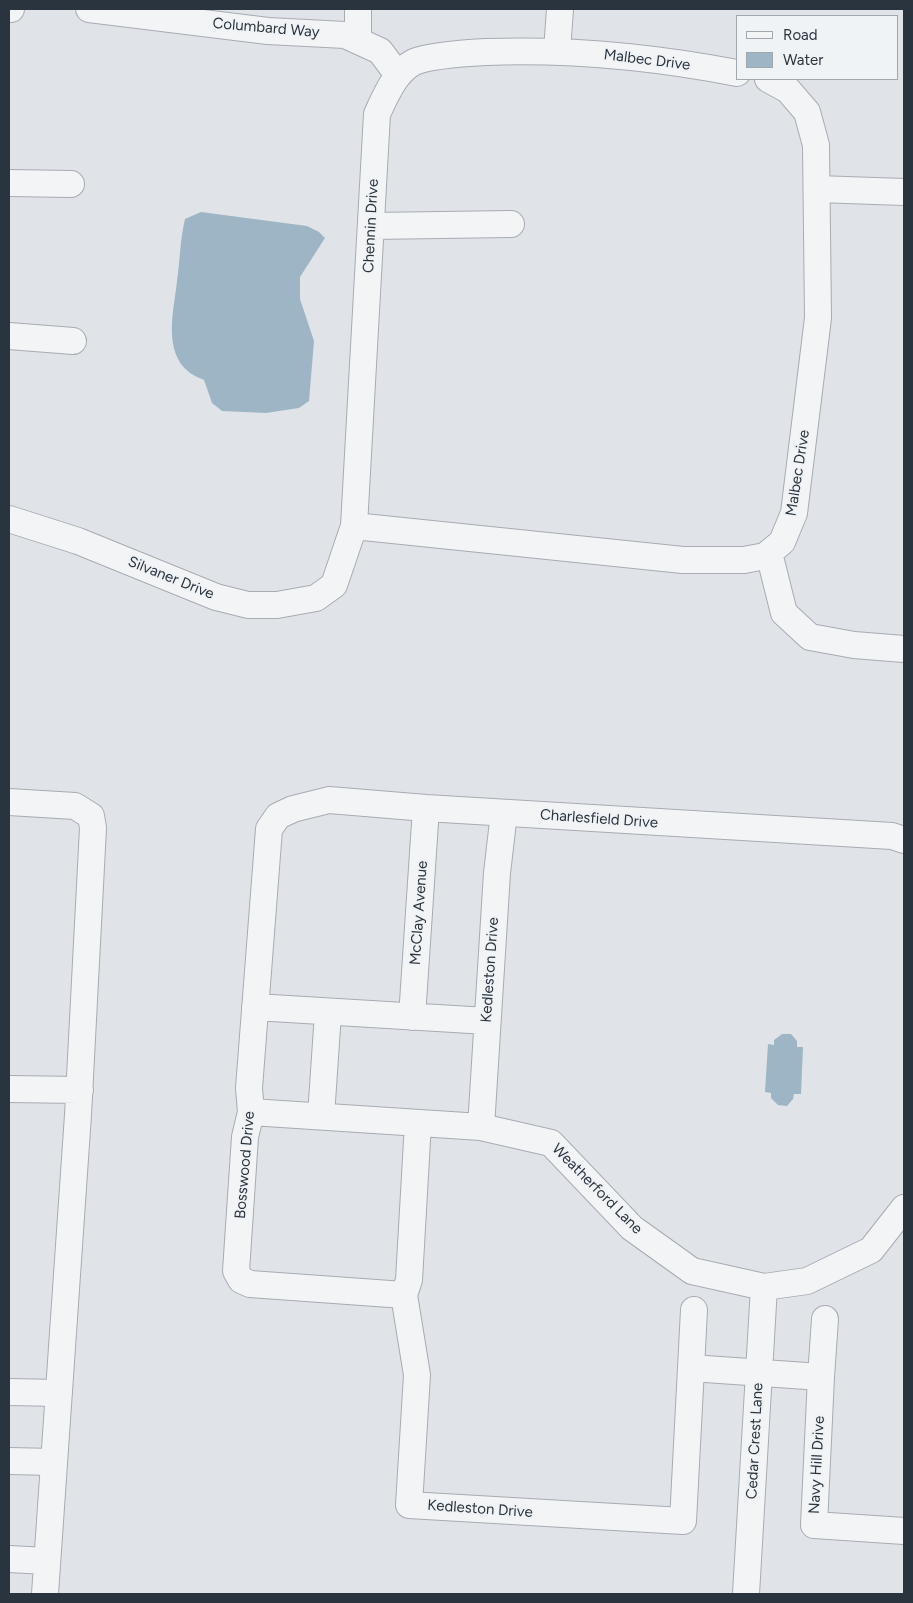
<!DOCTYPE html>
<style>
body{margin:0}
#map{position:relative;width:913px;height:1603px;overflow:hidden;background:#e0e4e8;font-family:Figtree,sans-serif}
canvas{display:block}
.frame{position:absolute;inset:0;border:10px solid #2a343e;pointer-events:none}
.legend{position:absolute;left:736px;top:15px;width:162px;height:65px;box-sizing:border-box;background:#f0f3f6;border:1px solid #a1a7ac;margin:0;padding:6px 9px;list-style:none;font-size:15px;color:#2a343e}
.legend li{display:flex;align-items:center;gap:10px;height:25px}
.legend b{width:25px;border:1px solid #a1a7ac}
</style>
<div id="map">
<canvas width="913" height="1603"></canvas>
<div class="frame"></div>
<ul class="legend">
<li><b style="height:6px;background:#f3f4f6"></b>Road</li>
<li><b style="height:14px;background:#9eb5c5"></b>Water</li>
</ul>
</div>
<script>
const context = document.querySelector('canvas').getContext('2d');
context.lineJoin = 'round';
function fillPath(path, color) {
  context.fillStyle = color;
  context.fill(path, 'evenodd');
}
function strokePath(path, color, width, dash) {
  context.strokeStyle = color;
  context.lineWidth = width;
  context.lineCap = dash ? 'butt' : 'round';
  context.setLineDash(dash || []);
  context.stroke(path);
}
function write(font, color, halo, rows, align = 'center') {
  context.font = font + ' Figtree,sans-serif';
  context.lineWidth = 4;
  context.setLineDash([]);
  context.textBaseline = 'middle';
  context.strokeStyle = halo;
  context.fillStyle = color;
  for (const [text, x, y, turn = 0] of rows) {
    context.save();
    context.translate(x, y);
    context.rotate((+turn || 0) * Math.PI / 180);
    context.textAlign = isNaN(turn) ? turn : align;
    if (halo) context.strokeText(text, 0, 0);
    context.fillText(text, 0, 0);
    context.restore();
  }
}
fillPath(new Path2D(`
 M201,212L307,226L319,232L325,238L300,277V299L314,341L309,401L299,408L266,413L222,411L212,403L204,380C200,378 194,376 190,373C162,352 174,310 177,281C180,260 180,240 185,219Z
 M782,1034H791L797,1041V1047H803L801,1094H794L793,1099L787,1106L778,1105L771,1098V1093L765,1092L768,1044L774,1045V1040Z`), '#9eb5c5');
const minor = new Path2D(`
 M9,9H11
 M89,9L268,31L345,35L380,51L398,75
 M358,41V9
 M557,51L560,9
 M9,183L71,184
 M817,189L904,192
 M371,226L511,224
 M9,336L73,341
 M9,519L78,541L216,597L248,605H277L316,598L334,585L354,526L377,114C386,95 395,72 414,62C431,55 467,53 486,52C570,49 654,57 737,73
 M354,526L683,560H744L765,556L782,542L794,513L818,318L816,145L807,112L788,90L768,79
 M769,553L784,613L810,637L854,645L904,649
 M9,802L75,806L91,816L93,828L78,1115L45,1594
 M255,1007L487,1021
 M412,1017L426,808
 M9,1089L80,1090
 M251,1112L481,1127L551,1143L632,1228L692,1271L764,1287L807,1281L871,1250L904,1208
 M321,1116L328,1013
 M418,1123L409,1280L404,1295L417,1375L409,1505L683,1521L691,1368L821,1377L814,1525L904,1531
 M481,1127L497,873L504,813
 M404,1295L250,1284L241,1280L236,1271L245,1137L251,1112L249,1088L269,829L278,816L293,809L329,800L426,808L892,836L904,840
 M691,1368L694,1310
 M821,1377L825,1319
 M9,1392L59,1393
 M9,1461L54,1462
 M9,1559L47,1561
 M746,1594L764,1287`);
strokePath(minor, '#a6acb2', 28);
strokePath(minor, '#f3f4f6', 26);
write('15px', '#2a343e', '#f0f3f6', [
 ["Columbard Way",266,28,5],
 ["Malbec Drive",647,60,7],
 ["Chennin Drive",371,226,-87],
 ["Malbec Drive",798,473,-81],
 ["Silvaner Drive",171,578,22],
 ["Charlesfield Drive",599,819,4],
 ["McClay Avenue",419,913,-86],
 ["Kedleston Drive",490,970,-86],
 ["Bosswood Drive",245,1165,-85],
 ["Weatherford Lane",597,1189,45],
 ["Cedar Crest Lane",755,1441,-87],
 ["Navy Hill Drive",817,1465,-87],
 ["Kedleston Drive",480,1509,4]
]);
</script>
